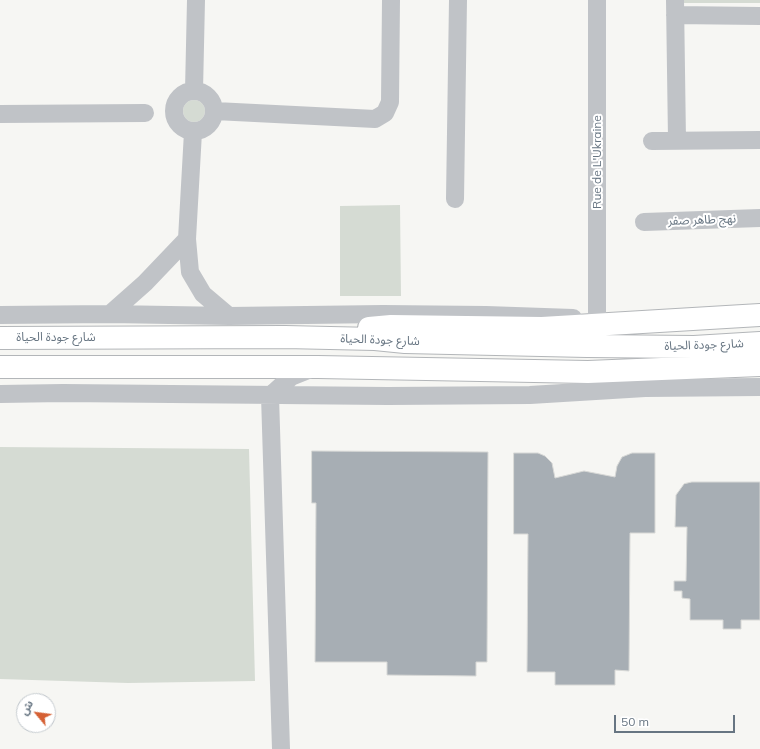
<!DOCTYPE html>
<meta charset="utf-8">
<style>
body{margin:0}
#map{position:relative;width:760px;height:749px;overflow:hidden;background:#f6f6f3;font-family:Mulish,"Noto Sans Arabic",sans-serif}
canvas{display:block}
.north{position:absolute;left:16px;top:693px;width:40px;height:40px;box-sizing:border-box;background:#fff;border:1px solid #c2c8cd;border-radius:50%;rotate:299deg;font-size:11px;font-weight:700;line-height:16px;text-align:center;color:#677582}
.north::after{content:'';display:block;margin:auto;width:14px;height:18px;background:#d56034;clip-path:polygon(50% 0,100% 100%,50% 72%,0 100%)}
.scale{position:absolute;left:614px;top:715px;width:121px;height:18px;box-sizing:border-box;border:2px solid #677582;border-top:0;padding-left:5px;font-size:12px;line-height:14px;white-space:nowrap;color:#677582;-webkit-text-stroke:3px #fff;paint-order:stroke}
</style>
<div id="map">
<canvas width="760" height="749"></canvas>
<div class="north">ش</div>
<div class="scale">50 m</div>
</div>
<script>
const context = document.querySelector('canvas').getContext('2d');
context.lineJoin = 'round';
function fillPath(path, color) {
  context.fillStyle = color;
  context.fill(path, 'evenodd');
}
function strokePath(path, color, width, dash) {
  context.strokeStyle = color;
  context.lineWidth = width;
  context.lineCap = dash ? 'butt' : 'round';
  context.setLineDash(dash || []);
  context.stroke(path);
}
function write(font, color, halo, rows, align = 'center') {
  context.font = font + ' Mulish,"Noto Sans Arabic",sans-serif';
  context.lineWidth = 4;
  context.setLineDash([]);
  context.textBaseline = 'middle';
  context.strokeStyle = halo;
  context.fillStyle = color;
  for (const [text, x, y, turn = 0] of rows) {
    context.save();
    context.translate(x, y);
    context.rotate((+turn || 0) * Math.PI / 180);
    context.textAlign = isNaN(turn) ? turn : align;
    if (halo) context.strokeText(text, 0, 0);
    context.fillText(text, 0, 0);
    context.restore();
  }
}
fillPath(new Path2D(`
 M681,0H760V3H681Z
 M183 111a11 11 0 1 1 22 0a11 11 0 1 1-22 0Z
 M400,205L401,296H340V206Z
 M0,447L249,449L255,681L128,683L0,679Z`), '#d5dbd3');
const building = new Path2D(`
 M312,451L488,452L487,662H476V676L387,675V662H315L316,503H312Z
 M514,453H538L545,456L552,463L555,478L584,471L615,477L617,466L622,457L632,453H655V533H630L629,671L615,670V685H555V672H527L528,534H514Z
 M692,482H760V620H741V629H723V620H690V599L682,598V591H674V581H686L687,527H675L676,495L684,484Z`);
fillPath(building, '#a7aeb4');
strokePath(building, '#d7d8d6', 1);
const highway = new Path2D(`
 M369,328L391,326L542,328L760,315
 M0,338L285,337L375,339L405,342L587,346L694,347L760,343
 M0,367H318L588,372L760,365`);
strokePath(highway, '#b3b6b9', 24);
strokePath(new Path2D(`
 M675,0L677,140
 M675,15L760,16
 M194,91L196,0
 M174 111a20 20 0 1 1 40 0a20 20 0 1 1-40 0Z
 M215,111L375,119L385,113L390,102L391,0
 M0,114L145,113
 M193,132L187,239L190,272L203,294L229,316
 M652,141L760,140
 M455,199L458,0
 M644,222L760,218
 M110,314L145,283L187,239
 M0,315L110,314L229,316L383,314L486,315L573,318
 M597,325V0
 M0,394L63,393L388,396L530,395L645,388L760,387
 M281,749L270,396L291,377L311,369`), '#c0c3c7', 18);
strokePath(highway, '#fff', 22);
write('12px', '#677582', '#fff', [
 ["Rue de L'Ukraine",597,162,-90],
 ["نهج طاهر صفر",702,220,-2],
 ["شارع جودة الحياة",56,337],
 ["شارع جودة الحياة",380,340,2],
 ["شارع جودة الحياة",704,345,-2]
]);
</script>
